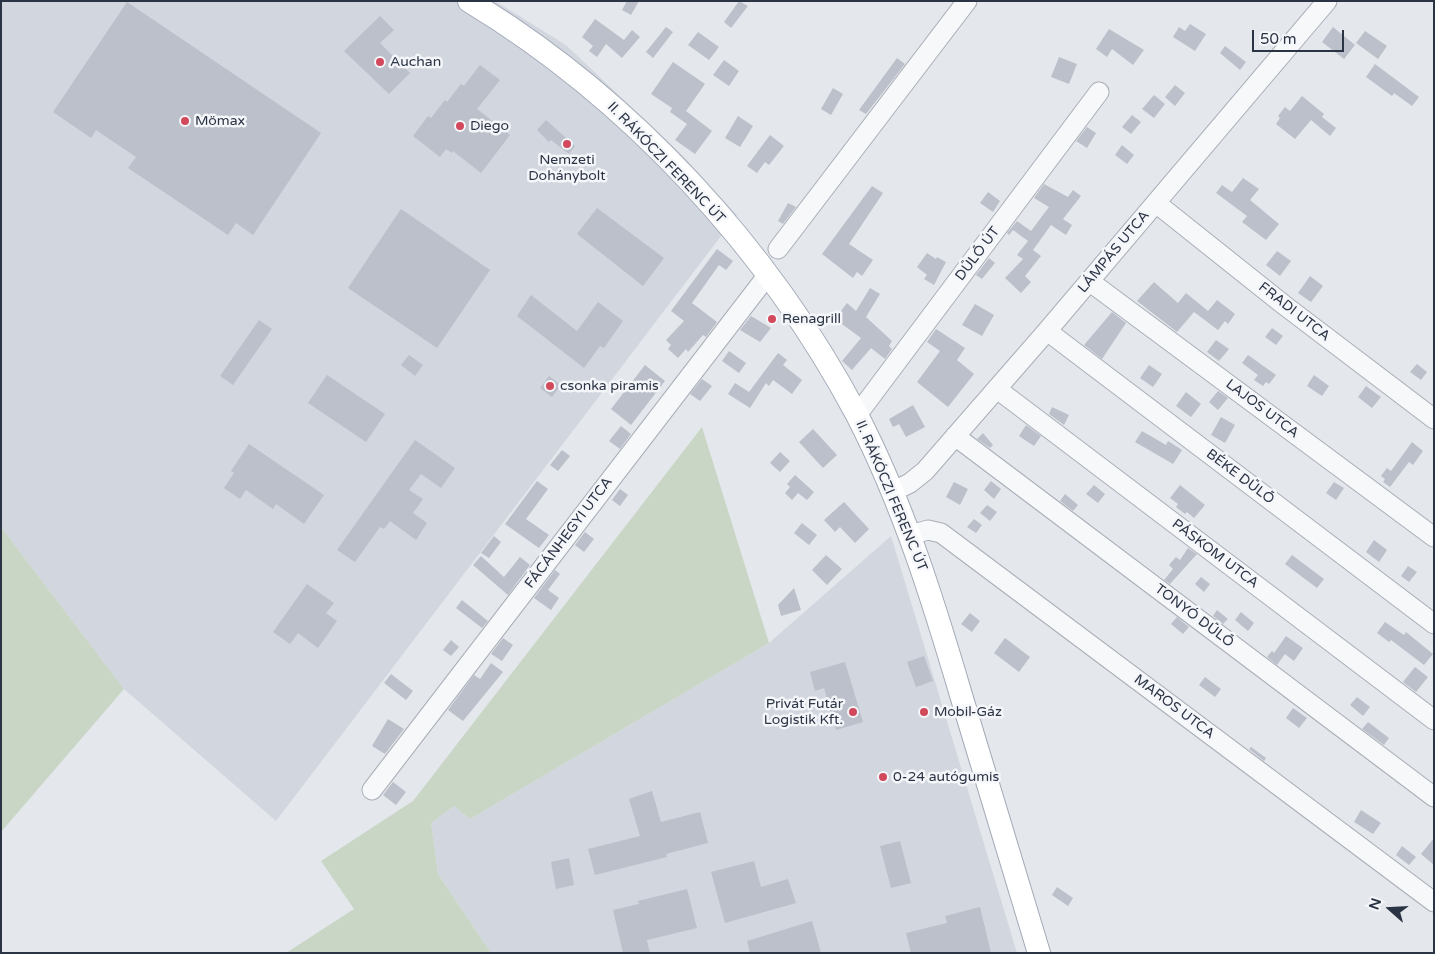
<!DOCTYPE html>
<meta charset="utf-8">
<style>
body{margin:0}
#map{position:relative;width:1435px;height:954px;overflow:hidden;background:#e4e7ec;font-family:"Varela Round",sans-serif}
canvas{display:block}
.frame{position:absolute;inset:0;border:2px solid #2b3445;pointer-events:none}
.north{position:absolute;left:1365px;top:884px;width:50px;height:50px;-webkit-text-stroke:4px #f4f6f9;paint-order:stroke;rotate:289deg;font-size:14px;font-weight:700;line-height:20px;text-align:center;color:#2b3445}
.north::after{content:'';display:block;margin:auto;width:18px;height:22px;background:#2b3445;clip-path:polygon(50% 0,100% 100%,50% 72%,0 100%)}
.scale{position:absolute;left:1252px;top:30px;width:92px;height:22px;box-sizing:border-box;border:2px solid #2b3445;border-top:0;padding-left:6px;font-size:15px;line-height:18px;white-space:nowrap;color:#2b3445;-webkit-text-stroke:4px #f4f6f9;paint-order:stroke}
</style>
<div id="map">
<canvas width="1435" height="954"></canvas>
<div class="frame"></div>
<div class="north">N</div>
<div class="scale">50 m</div>
</div>
<script>
const context = document.querySelector('canvas').getContext('2d');
context.lineJoin = 'round';
function fillPath(path, color) {
  context.fillStyle = color;
  context.fill(path, 'evenodd');
}
function strokePath(path, color, width, dash) {
  context.strokeStyle = color;
  context.lineWidth = width;
  context.lineCap = dash ? 'butt' : 'round';
  context.setLineDash(dash || []);
  context.stroke(path);
}
function write(font, color, halo, rows, align = 'center') {
  context.font = font + ' "Varela Round",sans-serif';
  context.lineWidth = 5;
  context.setLineDash([]);
  context.textBaseline = 'middle';
  context.strokeStyle = halo;
  context.fillStyle = color;
  for (const [text, x, y, turn = 0] of rows) {
    context.save();
    context.translate(x, y);
    context.rotate((+turn || 0) * Math.PI / 180);
    context.textAlign = isNaN(turn) ? turn : align;
    if (halo) context.strokeText(text, 0, 0);
    context.fillText(text, 0, 0);
    context.restore();
  }
}
fillPath(new Path2D(`
 M1,1H495L566,45L685,158L737,215L276,821L124,689L1,527Z
 M891,536L1017,953H491L438,874L431,823L454,806L470,819L769,643Z`), '#d2d6de');
fillPath(new Path2D(`
 M702,427L769,643L470,819L454,806L431,823L438,874L491,953H286L354,909L321,861L413,801Z
 M1,527L124,689L1,832Z`), '#c9d6c5');
fillPath(new Path2D(`
 M627,1H639L631,15L622,10Z
 M739,1L748,6L731,28L724,22Z
 M127,2L321,133L253,235L236,223L228,235L128,168L136,157L96,130L91,138L53,112Z
 M380,16L394,30L380,43L410,73L389,94L344,51Z
 M595,19L624,40L632,30L640,37L622,58L606,44L597,57L589,51L593,46L582,37Z
 M1190,24L1206,34L1195,51L1173,37L1179,27L1185,31Z
 M666,27L673,32L653,58L646,52Z
 M1333,27L1355,45L1344,59L1322,42Z
 M1109,29L1144,50L1133,65L1112,49L1107,57L1096,49Z
 M1365,31L1387,46L1378,59L1356,43Z
 M698,32L719,47L709,60L688,45Z
 M1225,46L1246,62L1240,70L1220,53Z
 M1059,57L1077,64L1069,84L1051,77Z
 M897,58L905,64L866,114L859,110Z
 M724,60L739,71L729,86L713,75Z
 M673,62L705,84L686,111L712,131L695,154L675,140L687,124L670,112L672,108L651,94Z
 M1375,64L1419,97L1412,106L1394,93L1392,96L1366,77Z
 M480,65L500,80L477,109L510,135L481,173L453,151L452,153L446,149L440,157L413,136L428,116L431,118L445,100L447,102L461,84L464,86Z
 M1175,85L1185,93L1175,106L1165,97Z
 M833,88L843,94L831,115L821,109Z
 M1154,95L1165,104L1154,118L1142,109Z
 M1302,96L1324,114L1322,117L1336,128L1330,136L1311,120L1295,139L1276,124L1280,118L1278,116L1285,107L1290,111Z
 M1132,115L1141,122L1131,134L1122,127Z
 M738,116L753,126L740,147L725,138Z
 M546,120L575,146L569,154L551,140L549,142L537,130Z
 M1087,127L1096,133L1087,148L1076,141Z
 M770,135L784,146L769,165L765,162L757,173L747,166Z
 M1122,145L1134,155L1127,164L1115,155Z
 M1243,178L1259,189L1250,200L1279,224L1266,240L1242,222L1247,216L1216,193L1222,185L1232,192Z
 M1044,184L1068,197L1073,190L1081,196L1063,219L1072,225L1066,235L1051,225L1033,250L1041,256L1025,276L1031,282L1021,293L1005,278L1023,259L1017,255L1028,241L1013,230L1009,235L1007,233L1017,221L1031,231L1049,207L1034,198Z
 M872,186L883,193L849,244L873,260L862,276L857,272L853,278L822,254Z
 M988,192L1000,201L993,212L980,203Z
 M788,203L796,207L783,224L778,221Z
 M597,208L664,258L643,286L577,234Z
 M401,209L490,270L437,348L348,288Z
 M717,249L733,261L726,270L719,265L692,303L717,322L706,337L703,335L688,352L686,349L678,358L668,349L671,345L666,340L684,321L671,311Z
 M1277,251L1291,261L1280,276L1266,265Z
 M927,253L936,259L937,257L946,262L934,285L924,279L927,275L917,267Z
 M989,258L995,263L982,279L976,275Z
 M1310,276L1323,286L1311,302L1298,293Z
 M1154,282L1178,303L1186,293L1208,311L1217,300L1235,314L1228,324L1225,321L1218,330L1194,312L1177,332L1137,301Z
 M870,288L880,294L866,317L892,341L889,346L892,349L885,359L871,348L852,370L842,361L861,338L835,319L847,303L856,311Z
 M531,295L577,331L598,302L623,321L604,348L600,346L584,368L517,316Z
 M975,304L994,315L982,336L962,325Z
 M1112,312L1126,323L1102,359L1084,345Z
 M751,316L771,328L760,342L740,330Z
 M259,320L272,329L233,385L220,376Z
 M1272,328L1283,336L1276,345L1265,337Z
 M936,329L965,348L957,360L974,374L948,407L917,382L940,351L927,342Z
 M1216,340L1229,349L1219,361L1207,352Z
 M729,351L746,363L739,373L722,361Z
 M778,353L787,360L783,365L802,380L792,394L773,380L769,386L766,383L750,408L728,394L735,383L749,392Z
 M409,355L423,365L415,376L401,365Z
 M1248,355L1276,375L1269,384L1266,382L1263,386L1254,380L1258,375L1242,363Z
 M1417,364L1427,372L1421,380L1410,372Z
 M645,365L665,381L631,425L611,409Z
 M1149,365L1162,374L1153,387L1140,378Z
 M327,375L385,414L366,442L308,403Z
 M1314,375L1329,386L1322,396L1307,386Z
 M549,376L561,385L552,397L540,388Z
 M702,379L712,386L700,401L690,394Z
 M1366,386L1381,397L1372,408L1358,397Z
 M1218,391L1228,398L1218,410L1209,402Z
 M1186,392L1201,404L1191,417L1176,406Z
 M913,405L925,427L906,437L899,424L893,427L889,419Z
 M1052,407L1069,415L1064,425L1049,414Z
 M1221,417L1235,425L1225,443L1211,435Z
 M1026,425L1041,436L1034,446L1019,436Z
 M621,426L631,434L620,449L609,441Z
 M813,429L837,455L823,468L799,442Z
 M1142,431L1166,445L1168,441L1182,450L1173,464L1135,442Z
 M983,433L993,445L990,448L977,439Z
 M415,440L455,468L441,488L421,474L409,490L423,499L413,513L427,523L416,540L390,521L384,529L380,527L355,562L337,550Z
 M1412,442L1423,451L1413,465L1409,462L1390,487L1383,482L1385,479L1381,476L1387,468L1391,471Z
 M249,444L324,495L304,524L276,504L273,509L246,490L240,499L224,488L234,473L231,471Z
 M562,450L570,456L558,471L550,465Z
 M780,452L790,461L780,472L770,463Z
 M795,475L814,492L807,500L798,493L792,500L785,493L790,487L787,484Z
 M537,481L548,489L526,519L549,535L539,548L505,524Z
 M991,481L1001,489L994,499L984,490Z
 M954,482L968,489L960,505L946,497Z
 M1334,482L1344,488L1336,500L1326,493Z
 M1094,485L1105,494L1098,503L1086,494Z
 M1180,485L1205,505L1194,518L1187,512L1185,514L1176,507L1178,504L1170,498Z
 M620,489L628,495L620,506L612,500Z
 M1065,494L1078,505L1073,511L1060,501Z
 M844,502L869,529L855,543L840,527L835,532L824,520Z
 M987,505L997,512L990,521L980,513Z
 M974,519L982,525L976,533L967,527Z
 M802,523L817,535L809,545L794,533Z
 M585,532L594,539L584,552L575,545Z
 M494,536L501,542L489,558L481,553Z
 M1374,540L1387,550L1379,562L1366,552Z
 M1188,548L1197,554L1170,584L1164,580L1173,569L1169,565L1176,557L1180,560Z
 M826,555L842,569L827,585L812,570Z
 M1292,555L1324,579L1317,588L1285,564Z
 M481,556L504,577L520,557L530,565L508,595L473,565Z
 M1408,566L1417,572L1409,582L1401,576Z
 M555,570L560,574L548,590L559,598L551,610L534,598Z
 M1201,577L1210,584L1204,592L1195,584Z
 M307,584L334,603L326,613L337,621L318,648L298,633L290,644L273,632Z
 M794,588L801,610L781,616L778,605Z
 M462,600L488,621L482,628L456,608Z
 M1217,610L1228,619L1223,624L1213,616Z
 M1241,612L1254,623L1248,631L1235,620Z
 M970,613L980,621L972,632L961,624Z
 M1177,617L1189,627L1183,634L1171,624Z
 M1385,622L1404,635L1406,632L1433,654L1424,665L1391,640L1389,642L1377,633Z
 M1286,636L1303,648L1294,661L1285,654L1277,665L1267,657L1272,651L1274,653Z
 M503,638L513,645L502,661L491,654Z
 M1005,638L1030,657L1019,672L994,653Z
 M451,640L459,647L451,656L443,650Z
 M924,656L933,681L916,687L907,662Z
 M845,662L863,722L836,730L824,688L815,691L810,672Z
 M491,663L503,672L463,721L448,710L474,675L480,679Z
 M1415,667L1428,677L1416,692L1403,682Z
 M391,674L413,691L406,700L384,683Z
 M1205,677L1221,689L1215,697L1199,685Z
 M1357,697L1370,707L1363,716L1350,705Z
 M1293,708L1307,718L1299,728L1286,718Z
 M388,719L404,729L385,754L372,746Z
 M1368,722L1389,738L1384,745L1362,729Z
 M1251,747L1266,758L1264,761L1249,749Z
 M393,782L406,792L396,805L383,795Z
 M652,791L661,822L700,812L708,843L666,854L667,857L595,875L588,849L640,836L629,799Z
 M1361,810L1381,823L1373,834L1354,822Z
 M1434,838V865L1421,854Z
 M900,841L911,883L891,888L880,846Z
 M1402,846L1416,857L1409,865L1396,855Z
 M569,858L574,885L556,889L551,862Z
 M754,861L761,887L788,879L796,903L725,923L711,872Z
 M1057,887L1073,898L1068,906L1052,895Z
 M687,889L697,928L647,940L650,953H623L613,910L639,904L638,901Z
 M980,907L991,953H911L906,933L947,923L945,916Z
 M812,921L821,953H750L747,941Z`), '#bbc0ca');
const minor = new Path2D(`
 M1156,203L1284,305L1434,419
 M778,249L967,1
 M1089,281L1434,537
 M1047,331L1434,624
 M997,389L1434,720
 M857,415L1099,92
 M955,436L1434,797
 M892,492L910,483L925,471L1047,331L1327,1
 M910,535L928,530L941,533L1434,902
 M372,790L767,276`);
const major = new Path2D(`
 M469,1C631,99 768,248 857,415C903,504 933,600 961,695C987,781 1013,867 1039,953`);
strokePath(minor, '#a9aeb7', 21);
strokePath(major, '#a3abb8', 24);
strokePath(minor, '#f7f8fa', 19);
strokePath(major, '#fff', 22);
for (const [x, y, r, color] of [
 [380,62,5,"#d1495b"],
 [185,121,5,"#d1495b"],
 [460,126,5,"#d1495b"],
 [567,144,5,"#d1495b"],
 [772,319,5,"#d1495b"],
 [550,386,5,"#d1495b"],
 [853,712,5,"#d1495b"],
 [924,712,5,"#d1495b"],
 [883,777,5,"#d1495b"]
]) {
  const dot = new Path2D();
  dot.arc(x, y, r, 0, 2 * Math.PI);
  context.fillStyle = color;
  context.fill(dot);
  strokePath(dot, '#f4f6f9', 2);
}
write('14px', '#2b3445', '#f4f6f9', [
 ["Auchan",390,62],
 ["Mömax",195,121],
 ["Diego",470,126],
 ["Nemzeti",567,160,"center"],
 ["Dohánybolt",567,176,"center"],
 ["Renagrill",782,319],
 ["csonka piramis",560,386],
 ["Privát Futár",843,704,"right"],
 ["Logistik Kft.",843,720,"right"],
 ["Mobil-Gáz",934,712],
 ["0-24 autógumis",893,777]
], 'left');
write('14px', '#2b3445', '#f4f6f9', [
 ["II. RÁKÓCZI FERENC ÚT",666,163,46],
 ["LÁMPÁS UTCA",1114,252,-50],
 ["DŰLŐ ÚT",978,254,-53],
 ["FRADI UTCA",1294,312,38],
 ["LAJOS UTCA",1262,409,37],
 ["BÉKE DŰLŐ",1240,477,37],
 ["II. RÁKÓCZI FERENC ÚT",891,496,67],
 ["FÁCÁNHEGYI UTCA",569,533,-53],
 ["PÁSKOM UTCA",1215,554,37],
 ["TONYÓ DŰLŐ",1194,616,37],
 ["MAROS UTCA",1174,707,37]
]);
</script>
